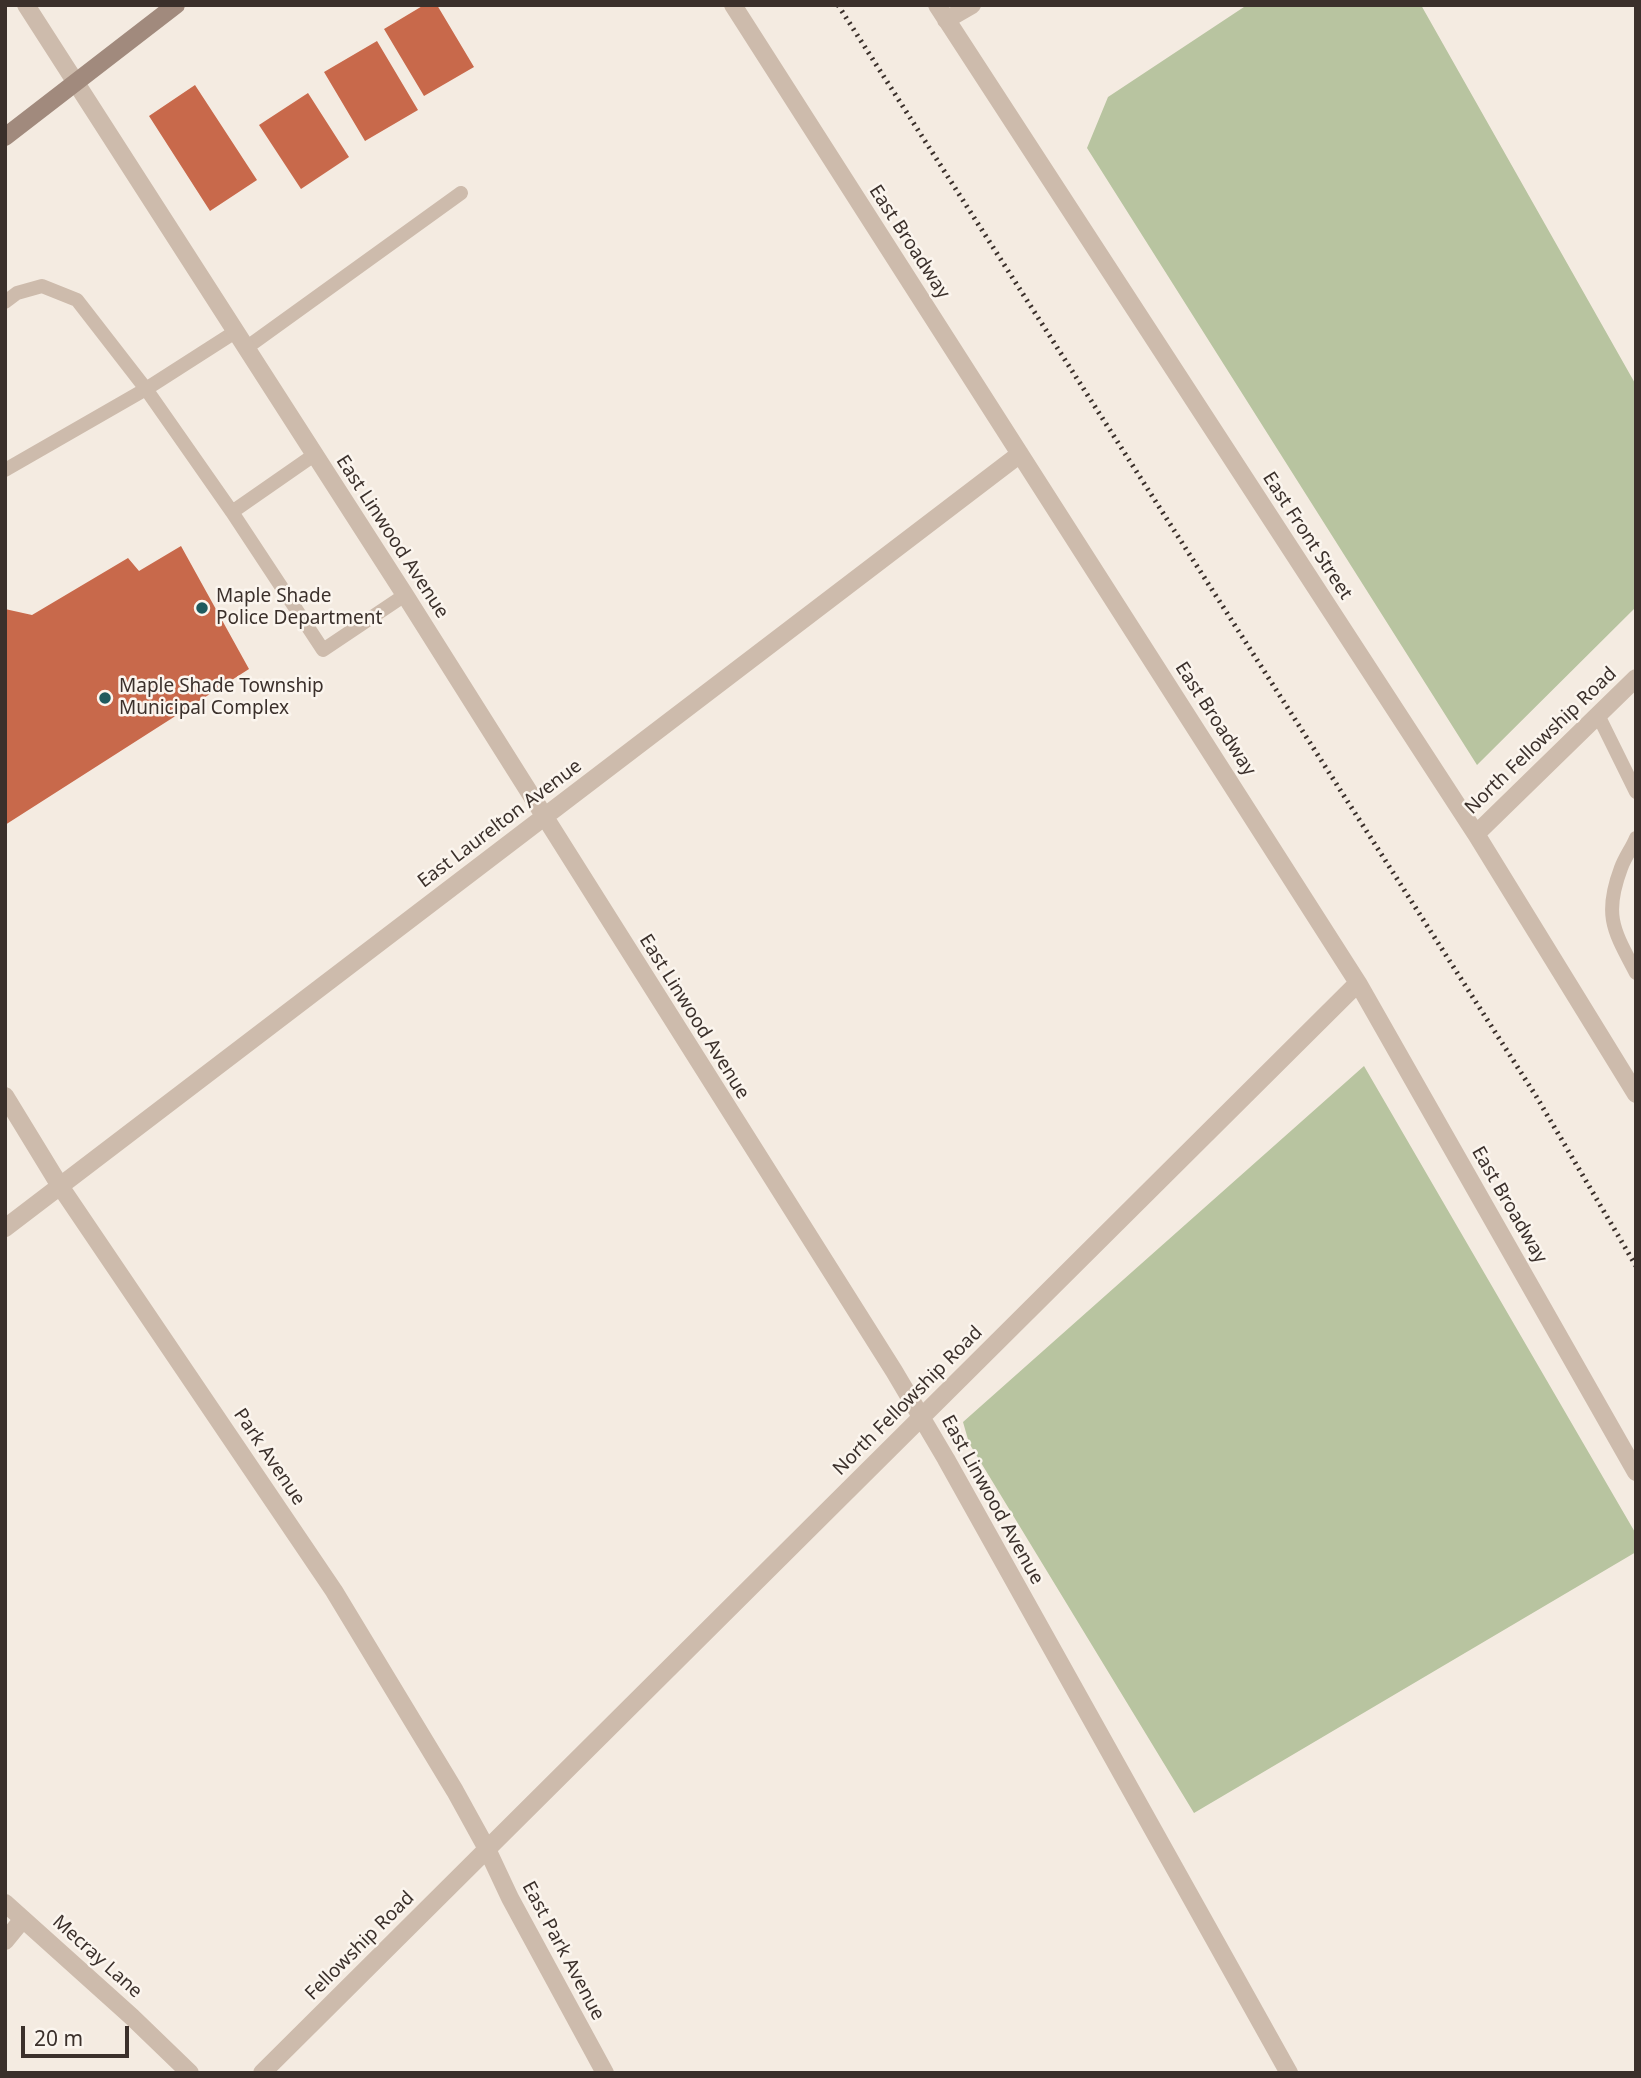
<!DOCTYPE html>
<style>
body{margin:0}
#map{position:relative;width:1641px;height:2078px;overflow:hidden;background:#f4ebe1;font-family:"Noto Sans",sans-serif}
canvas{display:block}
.frame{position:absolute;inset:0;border:7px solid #3b302b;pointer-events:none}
.scale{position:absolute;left:21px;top:2026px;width:108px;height:32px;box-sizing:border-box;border:4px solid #3b302b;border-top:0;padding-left:9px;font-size:21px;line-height:24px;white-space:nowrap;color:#3b302b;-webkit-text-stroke:5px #fbf5ee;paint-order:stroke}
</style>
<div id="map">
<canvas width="1641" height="2078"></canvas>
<div class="frame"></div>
<div class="scale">20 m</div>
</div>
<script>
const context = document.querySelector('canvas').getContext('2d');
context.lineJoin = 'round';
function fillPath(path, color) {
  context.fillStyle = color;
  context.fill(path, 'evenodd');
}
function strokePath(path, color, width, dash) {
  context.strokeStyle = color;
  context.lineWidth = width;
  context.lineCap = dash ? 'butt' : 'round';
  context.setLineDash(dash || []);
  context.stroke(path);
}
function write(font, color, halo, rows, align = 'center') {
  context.font = font + ' "Noto Sans",sans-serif';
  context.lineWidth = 5;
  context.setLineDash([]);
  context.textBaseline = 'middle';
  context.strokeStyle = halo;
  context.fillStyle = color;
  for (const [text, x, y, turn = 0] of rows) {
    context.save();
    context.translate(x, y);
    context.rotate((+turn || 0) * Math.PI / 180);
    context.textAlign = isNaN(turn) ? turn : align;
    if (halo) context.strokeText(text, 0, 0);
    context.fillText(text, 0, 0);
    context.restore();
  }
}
fillPath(new Path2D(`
 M1247,5H1421L1636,385V607L1477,765L1087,148L1108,97Z
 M1364,1066L1636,1534V1552L1194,1813L969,1443L963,1422Z`), '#b8c4a0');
fillPath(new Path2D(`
 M424,5H437L474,67L424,96L384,29Z
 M377,41L418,110L365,141L324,72Z
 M195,85L257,180L210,211L149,116Z
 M308,93L349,157L301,189L259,125Z
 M181,546L249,669L5,825V609L32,615L128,558L139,571Z`), '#c8694b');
strokePath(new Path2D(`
 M5,302L17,293L42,286L77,300L146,389L232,512L314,455
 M246,348L461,193
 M5,470L146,389L235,332
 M232,512L323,650L405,595
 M1598,715L1636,792
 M1636,838C1632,848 1625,857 1621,868C1603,916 1614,931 1636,973`), '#cdbbac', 14);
strokePath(new Path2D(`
 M26,5L405,595L894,1371L946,1459L1289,2073
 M733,5L1358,983L1636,1472
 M937,5L1476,834L1636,1094
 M946,20L972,5
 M1476,834L1636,678
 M5,1096L60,1186L334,1591L455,1791L487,1849L510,1898L605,2073
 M5,1228L1020,454
 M5,1903L132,2017L190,2073
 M5,1941L23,1919
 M262,2073L1358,983`), '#cdbbac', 18);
strokePath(new Path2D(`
 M5,137L176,5`), '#a18a7d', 18);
strokePath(new Path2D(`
 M838,5L1536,1096L1636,1266`), '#3b302b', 5, [2, 5]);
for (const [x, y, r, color] of [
 [202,608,7,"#1f5a5e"],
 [105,698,7,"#1f5a5e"]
]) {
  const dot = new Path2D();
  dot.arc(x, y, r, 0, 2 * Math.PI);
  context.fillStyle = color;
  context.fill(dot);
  strokePath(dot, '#fbf5ee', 2.5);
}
write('19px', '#3b302b', '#fbf5ee', [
 ["East Broadway",909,242,57],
 ["East Front Street",1307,536,57],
 ["East Linwood Avenue",392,537,57],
 ["East Broadway",1215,719,57],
 ["North Fellowship Road",1541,741,-44],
 ["East Laurelton Avenue",500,824,-37],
 ["East Linwood Avenue",694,1017,58],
 ["East Broadway",1509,1205,60],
 ["North Fellowship Road",908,1401,-45],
 ["Park Avenue",269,1457,56],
 ["East Linwood Avenue",992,1500,61],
 ["Fellowship Road",360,1946,-45],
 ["East Park Avenue",563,1951,62],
 ["Mecray Lane",97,1957,42]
]);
write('19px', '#3b302b', '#fbf5ee', [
 ["Maple Shade",216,597],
 ["Police Department",216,619],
 ["Maple Shade Township",119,687],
 ["Municipal Complex",119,709]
], 'left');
</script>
